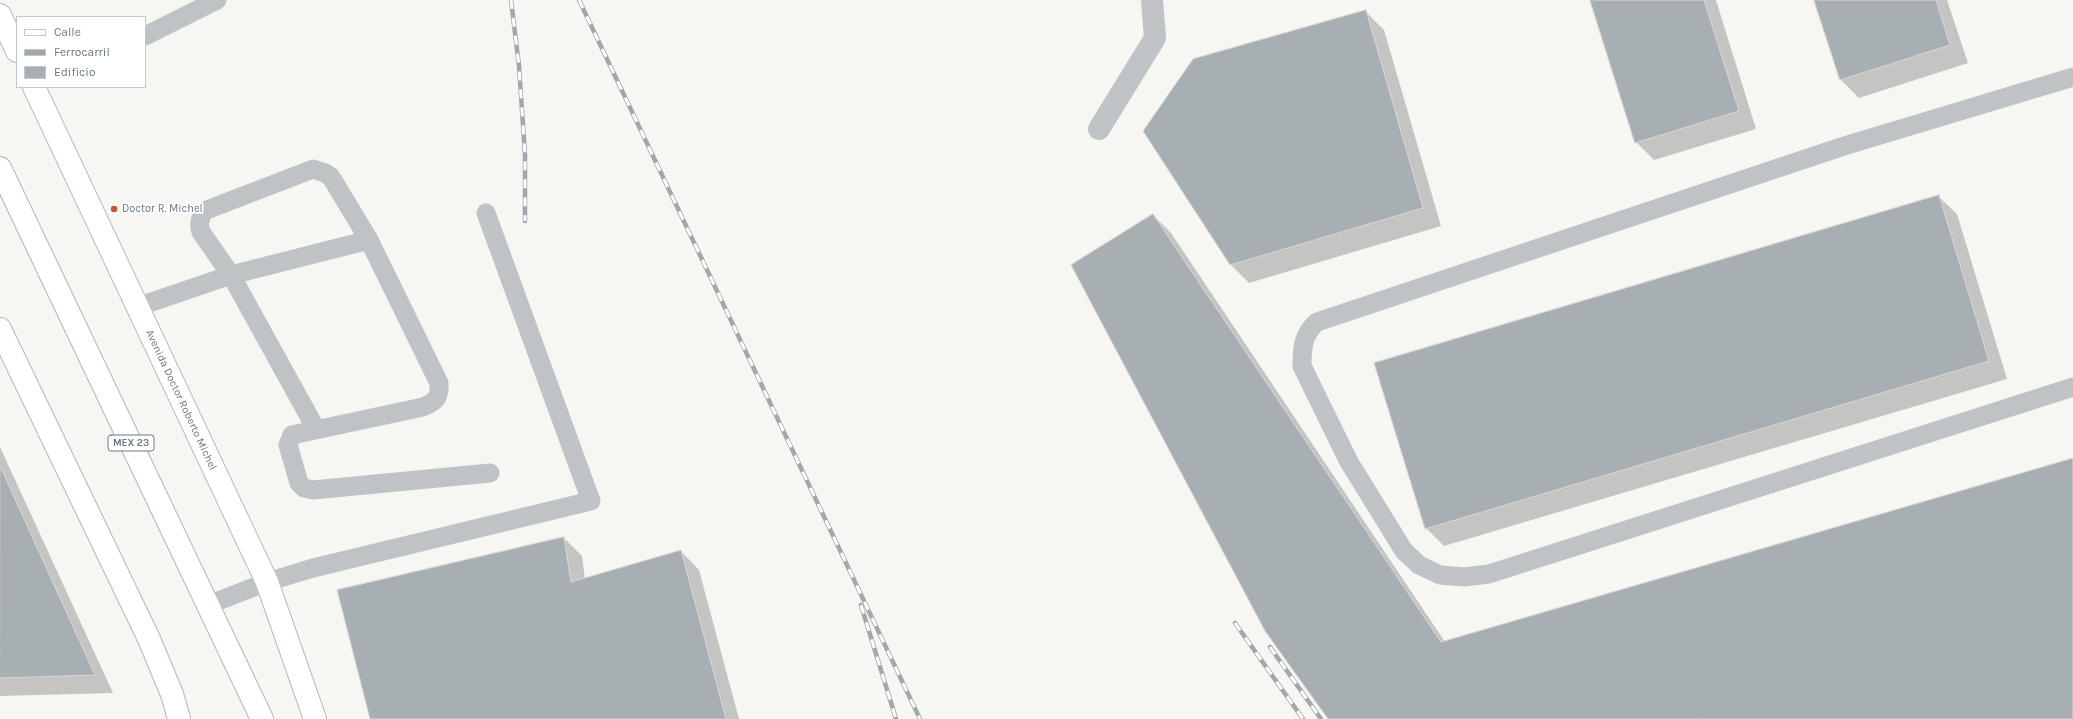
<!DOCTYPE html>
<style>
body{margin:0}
#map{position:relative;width:2073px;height:719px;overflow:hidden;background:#f6f6f3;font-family:Karla,sans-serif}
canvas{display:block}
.legend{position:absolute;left:16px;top:16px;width:130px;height:72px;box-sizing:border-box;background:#fff;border:1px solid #c2c9cd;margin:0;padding:5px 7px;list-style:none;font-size:12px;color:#677882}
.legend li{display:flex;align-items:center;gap:8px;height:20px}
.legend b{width:20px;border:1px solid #c2c9cd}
</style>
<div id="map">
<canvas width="2073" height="719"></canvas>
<ul class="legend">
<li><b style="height:5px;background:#fff"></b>Calle</li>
<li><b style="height:5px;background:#a1a7ab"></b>Ferrocarril</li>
<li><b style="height:11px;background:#a7afb3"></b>Edificio</li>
</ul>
</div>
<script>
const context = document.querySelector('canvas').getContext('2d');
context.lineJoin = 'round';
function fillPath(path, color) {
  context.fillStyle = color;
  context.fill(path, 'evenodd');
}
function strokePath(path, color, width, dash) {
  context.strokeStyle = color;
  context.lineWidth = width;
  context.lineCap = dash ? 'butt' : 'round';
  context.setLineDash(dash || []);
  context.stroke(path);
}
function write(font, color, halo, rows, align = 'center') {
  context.font = font + ' Karla,sans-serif';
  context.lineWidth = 4;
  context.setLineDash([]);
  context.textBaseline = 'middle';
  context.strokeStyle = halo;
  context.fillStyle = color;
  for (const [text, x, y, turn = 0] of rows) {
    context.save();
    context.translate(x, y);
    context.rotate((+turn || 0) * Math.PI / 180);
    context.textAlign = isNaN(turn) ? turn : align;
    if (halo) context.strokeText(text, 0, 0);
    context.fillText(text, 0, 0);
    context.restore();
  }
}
fillPath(new Path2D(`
 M1591,0H1716L1756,129L1654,160L1636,142Z
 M1815,0H1947L1968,63L1859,98L1841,80Z
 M1366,12L1384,30L1441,226L1249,283L1231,265Z
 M1938,196L1957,214L2007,379L1444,546L1426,528Z
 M1153,215L1171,233L1445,642L2073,459V719H1329Z
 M0,447L113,693L0,696Z
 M564,538L582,556L585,579L681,551L699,570L739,719H371Z`), '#0003');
const building = new Path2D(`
 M1590,0H1704L1739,111L1635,143Z
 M1814,0H1936L1950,45L1840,80Z
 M1366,10L1423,208L1230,265L1143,131L1193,59Z
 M1939,195L1989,361L1425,529L1374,363Z
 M1153,214L1441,642L2073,458V719H1328L1265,631L1071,265Z
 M0,466L95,675L0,678Z
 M564,537L571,582L681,550L726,719H370L337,590Z`);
fillPath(building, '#a7afb3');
strokePath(building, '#d7d7d5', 1);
const secondary = new Path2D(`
 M0,15L17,51
 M34,87L267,582L315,719
 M0,329L149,639L172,694L179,719`);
const primary = new Path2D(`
 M0,168L262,719`);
strokePath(secondary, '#b2b7bb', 24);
strokePath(primary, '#b3b7ba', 24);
strokePath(new Path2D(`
 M145,36L217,0
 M2073,77L1844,146L1317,322C1303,334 1302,348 1302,366L1349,462L1404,551L1419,565L1440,575L1464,577L1489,574L2073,387
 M137,307L231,275L369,240L439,383C440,397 436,402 423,407L292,435L288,445L299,483L304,488L313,490L490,473
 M316,429L231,275L201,232C198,224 200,218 204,211L313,169L325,173L331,177L369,240
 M208,605L267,582L313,568L591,501L486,213`), '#bfc3c6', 19);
strokePath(new Path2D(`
 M1099,129L1155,38L1152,0`), '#bfc3c6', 22);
strokePath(secondary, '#fff', 22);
strokePath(primary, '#fff', 22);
const rail = new Path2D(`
 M511,0L519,66L525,155V221
 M579,0L920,719
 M861,605L896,719
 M1235,623L1303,719
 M1270,647L1321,719`);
strokePath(rail, '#a1a7ab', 4.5);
strokePath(rail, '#fff', 3, [9]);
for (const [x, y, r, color] of [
 [114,209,4,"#d84d31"]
]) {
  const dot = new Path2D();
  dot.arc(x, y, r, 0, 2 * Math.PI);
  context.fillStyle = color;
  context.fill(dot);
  strokePath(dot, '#fff', 1.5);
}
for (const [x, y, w] of [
 [131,443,46]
]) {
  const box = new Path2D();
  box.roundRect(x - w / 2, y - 8, w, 16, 3);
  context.fillStyle = '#fff';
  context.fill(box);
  strokePath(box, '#677882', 1);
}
write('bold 10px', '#677882', null, [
 ["MEX 23",131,443]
]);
write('11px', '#677882', '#fff', [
 ["Doctor R. Michel",122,209]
], 'left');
write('11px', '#677882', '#fff', [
 ["Avenida Doctor Roberto Michel",181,400,65]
]);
</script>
